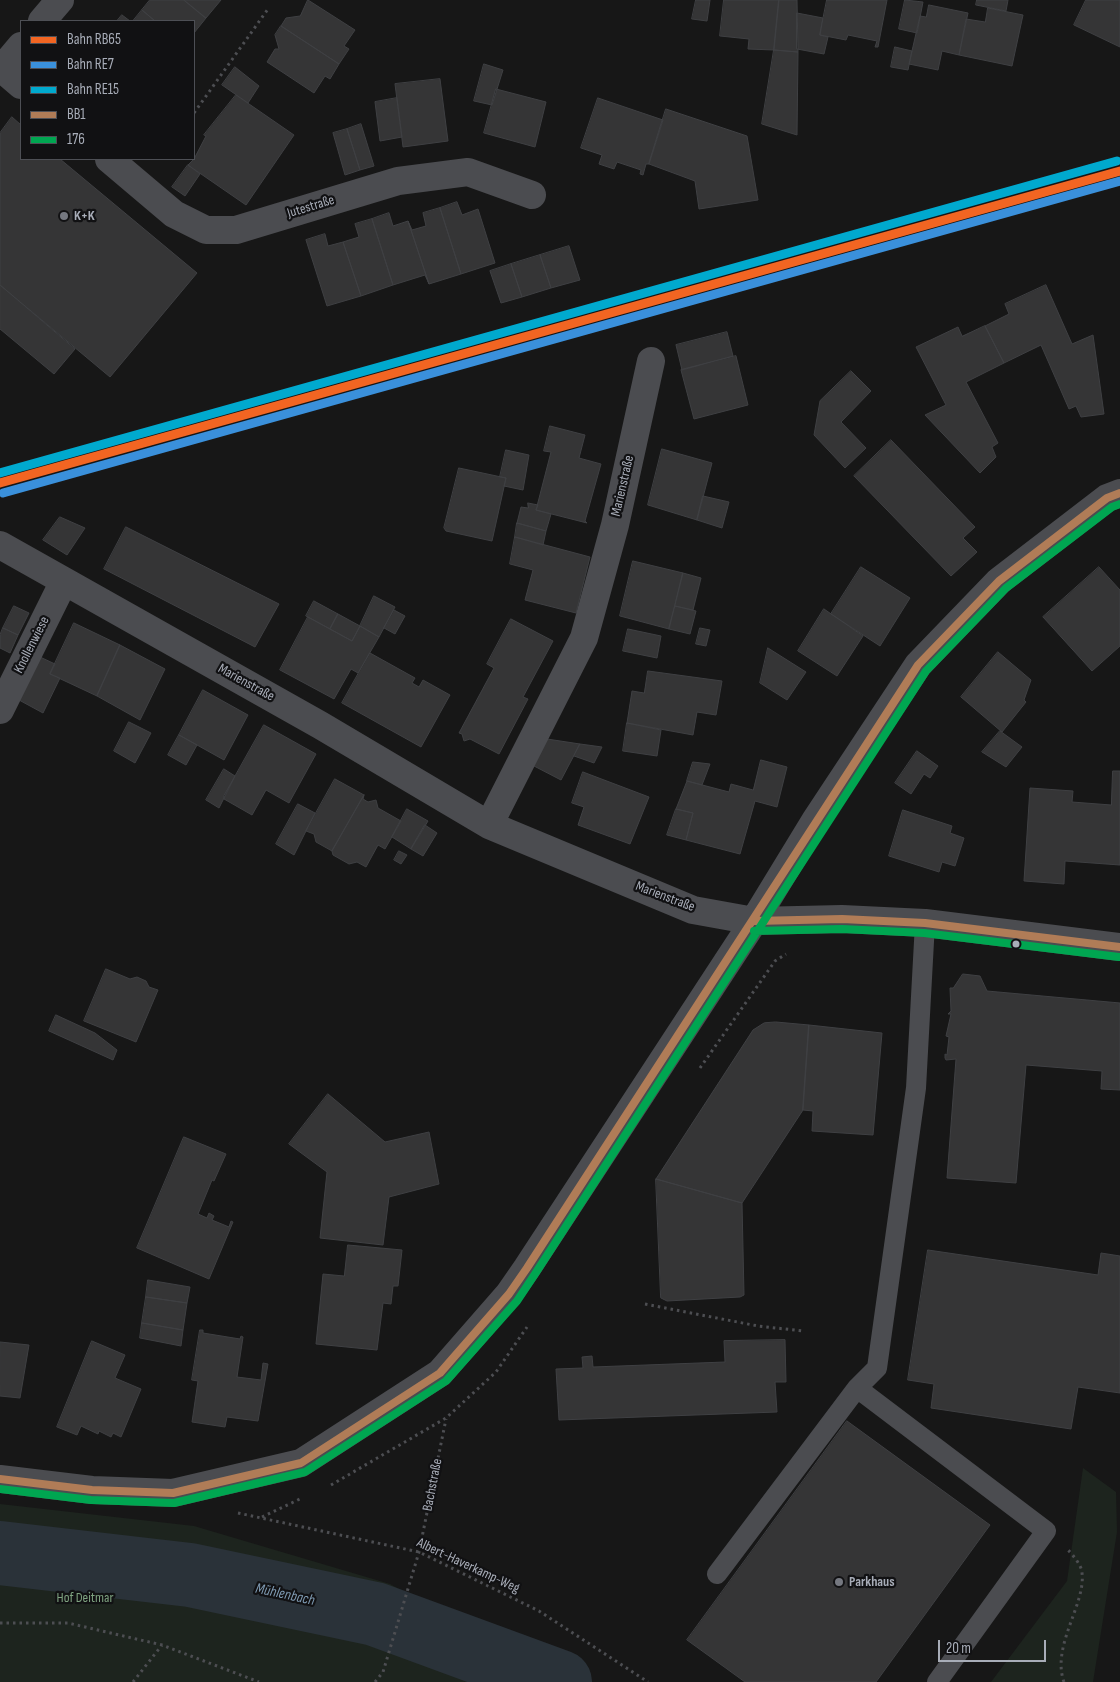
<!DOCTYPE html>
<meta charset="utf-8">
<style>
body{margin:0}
#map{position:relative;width:1120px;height:1682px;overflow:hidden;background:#171717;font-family:"Sofia Sans Condensed",sans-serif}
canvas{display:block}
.legend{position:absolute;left:20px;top:20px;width:175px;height:140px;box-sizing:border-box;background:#111113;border:1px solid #4d4f55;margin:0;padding:6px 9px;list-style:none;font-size:15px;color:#a8adb8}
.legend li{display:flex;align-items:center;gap:10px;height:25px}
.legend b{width:25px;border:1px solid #4d4f55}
.scale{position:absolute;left:938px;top:1640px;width:108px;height:22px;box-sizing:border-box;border:2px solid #a8adb8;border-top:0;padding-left:6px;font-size:15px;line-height:18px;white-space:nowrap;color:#a8adb8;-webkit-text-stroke:4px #111113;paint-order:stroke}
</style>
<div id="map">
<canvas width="1120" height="1682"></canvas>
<ul class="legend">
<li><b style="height:6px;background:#f26522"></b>Bahn RB65</li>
<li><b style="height:6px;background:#3a90db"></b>Bahn RE7</li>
<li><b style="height:6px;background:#00a9ce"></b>Bahn RE15</li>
<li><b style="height:6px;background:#b07c57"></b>BB1</li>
<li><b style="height:6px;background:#00a651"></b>176</li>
</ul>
<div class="scale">20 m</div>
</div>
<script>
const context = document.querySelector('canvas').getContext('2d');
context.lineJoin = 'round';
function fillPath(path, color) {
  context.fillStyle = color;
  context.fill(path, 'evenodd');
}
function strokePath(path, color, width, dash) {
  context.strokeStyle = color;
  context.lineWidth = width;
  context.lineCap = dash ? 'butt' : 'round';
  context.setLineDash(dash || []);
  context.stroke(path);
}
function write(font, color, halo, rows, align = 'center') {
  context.font = font + ' "Sofia Sans Condensed",sans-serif';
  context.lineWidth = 4.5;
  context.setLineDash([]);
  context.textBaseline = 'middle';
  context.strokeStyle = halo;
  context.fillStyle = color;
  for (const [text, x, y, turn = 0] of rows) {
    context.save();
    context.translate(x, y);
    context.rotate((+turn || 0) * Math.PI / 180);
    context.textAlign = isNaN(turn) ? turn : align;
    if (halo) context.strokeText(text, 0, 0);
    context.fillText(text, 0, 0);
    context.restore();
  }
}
fillPath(new Path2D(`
 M1083,1468L1116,1492L1117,1532L1093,1682H991L1067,1581Z
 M0,1504L194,1526L390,1584L567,1682H0Z`), '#1d241e');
fillPath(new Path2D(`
 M0,1533L65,1540L59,1584L0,1565Z`), '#2a3239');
strokePath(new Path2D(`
 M0,1553L190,1575L375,1614L560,1682`), '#2a3239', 64);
const building = new Path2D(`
 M150,0H184L206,18L194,33V21H155L142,10Z
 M184,0H221L206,18Z
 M308,0L355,30L344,46L349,49L339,64L281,26L286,18L300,16Z
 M696,0H710L707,21L692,19Z
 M724,0H779L774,50L748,49L749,39L720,36Z
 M779,0H797L798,52L774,50Z
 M827,0H887L878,47H875L877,41L848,35L846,40L820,35Z
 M905,0L923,2L917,33L899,29Z
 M977,0H1008L1006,11L976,5Z
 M1086,0H1120V47L1074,25Z
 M929,5L968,13L959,55L942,51L938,70L909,64L920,16L926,17Z
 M988,8L1023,15L1012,66L959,55L966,19L985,22Z
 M142,10L155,21H133Z
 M797,13L823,18L820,35L828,37L824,54L797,49Z
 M122,15L130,21H117Z
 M281,26L339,64L330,79L325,76L314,93L267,62L275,49H279L275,35Z
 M895,47L912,51L908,70L891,67Z
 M774,50L798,52L797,135L762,124Z
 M484,64L503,70L492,105L474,101Z
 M235,67L259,86L248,103L222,85Z
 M440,79L448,141L403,147L395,84Z
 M496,89L546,102L535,147L484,133Z
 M236,95L294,135L246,205L188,165L194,159L206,136L204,135Z
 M397,98L402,137L380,141L375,102Z
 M598,98L663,120L649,164H646L643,175L640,174L641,170L617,162L614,169L599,164L602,155L581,148Z
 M666,109L747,136L758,200L699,209L695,181L649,164Z
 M12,117L21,125V159H60L197,273L110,377L0,285V133Z
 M361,124L374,166L360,170L347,129Z
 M347,129L360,170L345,175L333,133Z
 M188,165L200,174L185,196L172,187Z
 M457,202L462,215L478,209L495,263L461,274L440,208Z
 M440,208L461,274L429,284L408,221L412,230L426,226L423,213Z
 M389,213L393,226L408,221L429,284L425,275L393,285L372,219Z
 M372,219L393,285L361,296L343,242L359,237L355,224Z
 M325,234L328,246L343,242L361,296L327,306L306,240Z
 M569,246L580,280L551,288L540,255Z
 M540,255L551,288L522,297L511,264Z
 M511,264L522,297L501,303L490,271Z
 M0,285L75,349L54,374L0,329Z
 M1046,285L1072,344L1093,335L1104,414L1081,417L1076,406L1069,409L1041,345L1004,363L985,326L1009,314L1005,304Z
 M985,326L1004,363L966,382L998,443L992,447L996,457L980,473L925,415L946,405L916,347L958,327L962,336Z
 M727,332L733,356L682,370L676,345Z
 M736,356L748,405L694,419L681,370Z
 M851,371L871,391L841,422L866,448L845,468L814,435L820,401Z
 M550,426L585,435L579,458L601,464L585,521L587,523L536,510L551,452L544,451Z
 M891,440L975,527L963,538L977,552L951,576L854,476Z
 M662,449L712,463L697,520L648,505Z
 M506,450L529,455L523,490L504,486L506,478L500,477Z
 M459,468L506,478L492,541L446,531L444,528Z
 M703,496L729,502L722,528L697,520Z
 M528,503L538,505L536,510L551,514L546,531L517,523L521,507L528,508Z
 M60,517L85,528L67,555L43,540Z
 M517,523L546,531L543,545L515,537Z
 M126,527L279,604L255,647L104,569Z
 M515,537L590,557L576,613L525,600L533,570L510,564Z
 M633,561L683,573L669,629L620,616Z
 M861,567L910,598L880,646L831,614Z
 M1099,567L1120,590V646L1092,671L1043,617Z
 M683,573L701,578L693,610L675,606Z
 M374,596L395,607L379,637L360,626Z
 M314,601L338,614L330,629L306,616Z
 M14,606L29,613L18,635L3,628Z
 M675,606L696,611L690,634L669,629Z
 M824,609L863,636L837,676L798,651Z
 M394,610L405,616L395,634L384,628Z
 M338,614L360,626L352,641L330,629Z
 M308,617L352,641L360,626L379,637L358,673L351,669L334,699L280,670Z
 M511,619L553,641L523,697L528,699L499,754L470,739L464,741L462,734L459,733L494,668L487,664Z
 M74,623L120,645L97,696L50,674Z
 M3,628L18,635L10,653L0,648V635Z
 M700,628L710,630L706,646L696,644Z
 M628,629L661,636L657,658L623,651Z
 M120,645L165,669L140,720L97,696Z
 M768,648L806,672L787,700L760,683Z
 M998,652L1031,680L1024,700L1026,702L1002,732L961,697Z
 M370,653L415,678L412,683L419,687L423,680L450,695L421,747L342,703Z
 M40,657L55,664L50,674L60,678L43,713L19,700Z
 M648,671L722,681L716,715L697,712L693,735L627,723L632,691L644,693Z
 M203,690L248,715L224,760L179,735Z
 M129,722L151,733L135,763L114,751Z
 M627,723L661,730L657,756L623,751Z
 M264,725L316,754L289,803L266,790L252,815L224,799V796Z
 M1000,731L1022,747L1006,767L982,752Z
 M179,735L197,745L186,765L168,755Z
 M547,739L580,744L561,780L534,766Z
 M580,744L602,747L594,763L574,756Z
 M917,751L938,766L930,778L924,774L911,794L895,783Z
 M761,760L787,767L777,807L755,801L740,854L686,840L693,813L676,809L687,781L729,792L731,784L753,790Z
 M693,762L710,764L702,785L687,781Z
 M224,769L235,776L219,808L206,800Z
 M1113,771H1120V865L1065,861L1064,884L1024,881L1030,788L1073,791L1072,802L1111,805Z
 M583,772L649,797L630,844L578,825L584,807L572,803Z
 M335,779L364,795L332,851L316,842L314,834L306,831Z
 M364,795L363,799L368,802L376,800L378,808L401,821L385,849L378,845L366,867L357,862L349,864L333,855L332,851Z
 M298,804L315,813L294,855L276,844Z
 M407,809L428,821L411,849L392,837Z
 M676,809L693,813L686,840L667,835Z
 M903,810L952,826L950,833L964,838L955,866L942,862L939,872L889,856Z
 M425,825L437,833L423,856L411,849Z
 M399,851L407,855L401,864L394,860Z
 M106,969L130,979L137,977L146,981L149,987L158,990L136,1042L84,1021Z
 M963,974L980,976L987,991L1120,1003V1090L1101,1089L1102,1071L1026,1065L1016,1183L947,1178L956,1059L946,1060L945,1058V1054L947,1055L949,1037L946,1036L951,1014H948L951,1011L950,988H953Z
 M56,1015L95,1033L117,1050L113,1060L49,1031Z
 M776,1022L809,1025L803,1110L742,1203L656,1179L753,1030L764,1023Z
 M809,1025L882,1033L873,1135L812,1131L813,1111L803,1110Z
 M328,1094L385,1142L429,1132L439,1184L389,1197L383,1245L320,1238L327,1172L289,1144Z
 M184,1137L226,1154L214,1181L212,1180L198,1214L207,1218L209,1213L214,1216L212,1220L229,1227L231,1221L233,1222L209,1279L137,1248Z
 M656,1179L742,1203L744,1295L740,1297L667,1301L661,1298Z
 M348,1245L402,1250L398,1286H393L391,1304L383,1303L377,1350L316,1344L323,1274L344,1276Z
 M928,1250L1098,1275L1101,1253L1120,1256V1393L1078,1387L1071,1429L931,1408L934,1384L908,1380Z
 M148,1280L190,1287L187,1303L146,1297Z
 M146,1297L187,1303L183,1330L142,1323Z
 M142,1323L183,1330L181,1346L140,1338Z
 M200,1330H203V1333L240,1339L241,1336L243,1337L237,1377L261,1380L263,1363L268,1364L258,1421L227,1417L225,1427L192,1422L198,1381L192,1380Z
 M785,1340L786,1382H775L777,1412L559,1420L556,1369L583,1368L582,1357L592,1356L593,1367L725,1362L724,1341Z
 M92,1341L125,1355L115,1378L141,1389L121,1437L113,1433L111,1437L99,1431L98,1434L81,1426L77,1435L57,1427Z
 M0,1342L29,1345L20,1398L0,1396Z
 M847,1421L990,1525L876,1682H745L687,1640Z`);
fillPath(building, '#353536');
strokePath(building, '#3f4043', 1);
strokePath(new Path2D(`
 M194,113L268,9
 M700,1068L775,961L786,954
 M645,1304L758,1326L803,1331
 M331,1485L446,1418L496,1372L527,1327
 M238,1513L419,1552L539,1611L648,1682
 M262,1517L302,1498
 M0,1623H68L162,1645L259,1682
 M133,1682L162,1645
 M375,1682L383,1672L419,1552L446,1419
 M1064,1682C1051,1646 1086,1604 1082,1573C1082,1566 1073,1555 1068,1550`), '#4d4e52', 3, [2.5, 4]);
strokePath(new Path2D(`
 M857,1388L1046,1531L937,1682
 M717,1574L857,1388L877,1368L916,1088L925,923`), '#4b4c50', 20);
strokePath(new Path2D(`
 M42,21L60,0
 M2,69L21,85
 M0,71L21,46
 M109,159L174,214L206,230H236L398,181L468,172L532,195
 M0,545L320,725L489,825L693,910L754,921L842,919L925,923L1120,947
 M0,710L64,581
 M489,825L584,638L615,525L651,361
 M0,1479L92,1490L173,1493L301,1463L440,1373L509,1294L527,1268L754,921L815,821L918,665L999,581L1107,498L1120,493`), '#4b4c50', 28);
strokePath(new Path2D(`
 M754,921L842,919L925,923L1120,947
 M0,1479L92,1490L173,1493L301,1463L440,1373L509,1294L527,1268L918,665L999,581L1107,498L1120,493`), '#b07c57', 8);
strokePath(new Path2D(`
 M754,931L842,929L924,933L1119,957
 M0,1489L91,1500L174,1503L305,1472L446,1381L517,1301L535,1274L926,671L1006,588L1112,507L1120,504`), '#00a651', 8);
strokePath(new Path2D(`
 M0,483L1120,171`), '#f26522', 9);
strokePath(new Path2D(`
 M3,493L1120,181`), '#3a90db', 9);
strokePath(new Path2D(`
 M0,473L1117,161`), '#00a9ce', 9);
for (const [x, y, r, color] of [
 [64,216,5,"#757880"],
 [1016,944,4.5,"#a8adb8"],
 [839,1582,5,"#757880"]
]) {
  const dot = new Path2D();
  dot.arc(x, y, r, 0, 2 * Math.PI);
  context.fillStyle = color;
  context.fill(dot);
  strokePath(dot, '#111113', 2);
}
write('14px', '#a8adb8', '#111113', [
 ["Jutestraße",311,207,-17],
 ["Marienstraße",623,486,-77],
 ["Knollenwiese",32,645,-63],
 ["Marienstraße",246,683,29],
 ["Marienstraße",665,897,21],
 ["Bachstraße",433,1485,-79],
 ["Albert-Haverkamp-Weg",468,1566,25]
]);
write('bold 14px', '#a8adb8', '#111113', [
 ["K+K",74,216],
 ["Parkhaus",849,1582]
], 'left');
write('14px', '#7fa381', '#111113', [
 ["Hof Deitmar",85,1598]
]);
write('italic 15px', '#7f9bb3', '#111113', [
 ["Mühlenbach",285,1595,12]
]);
</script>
